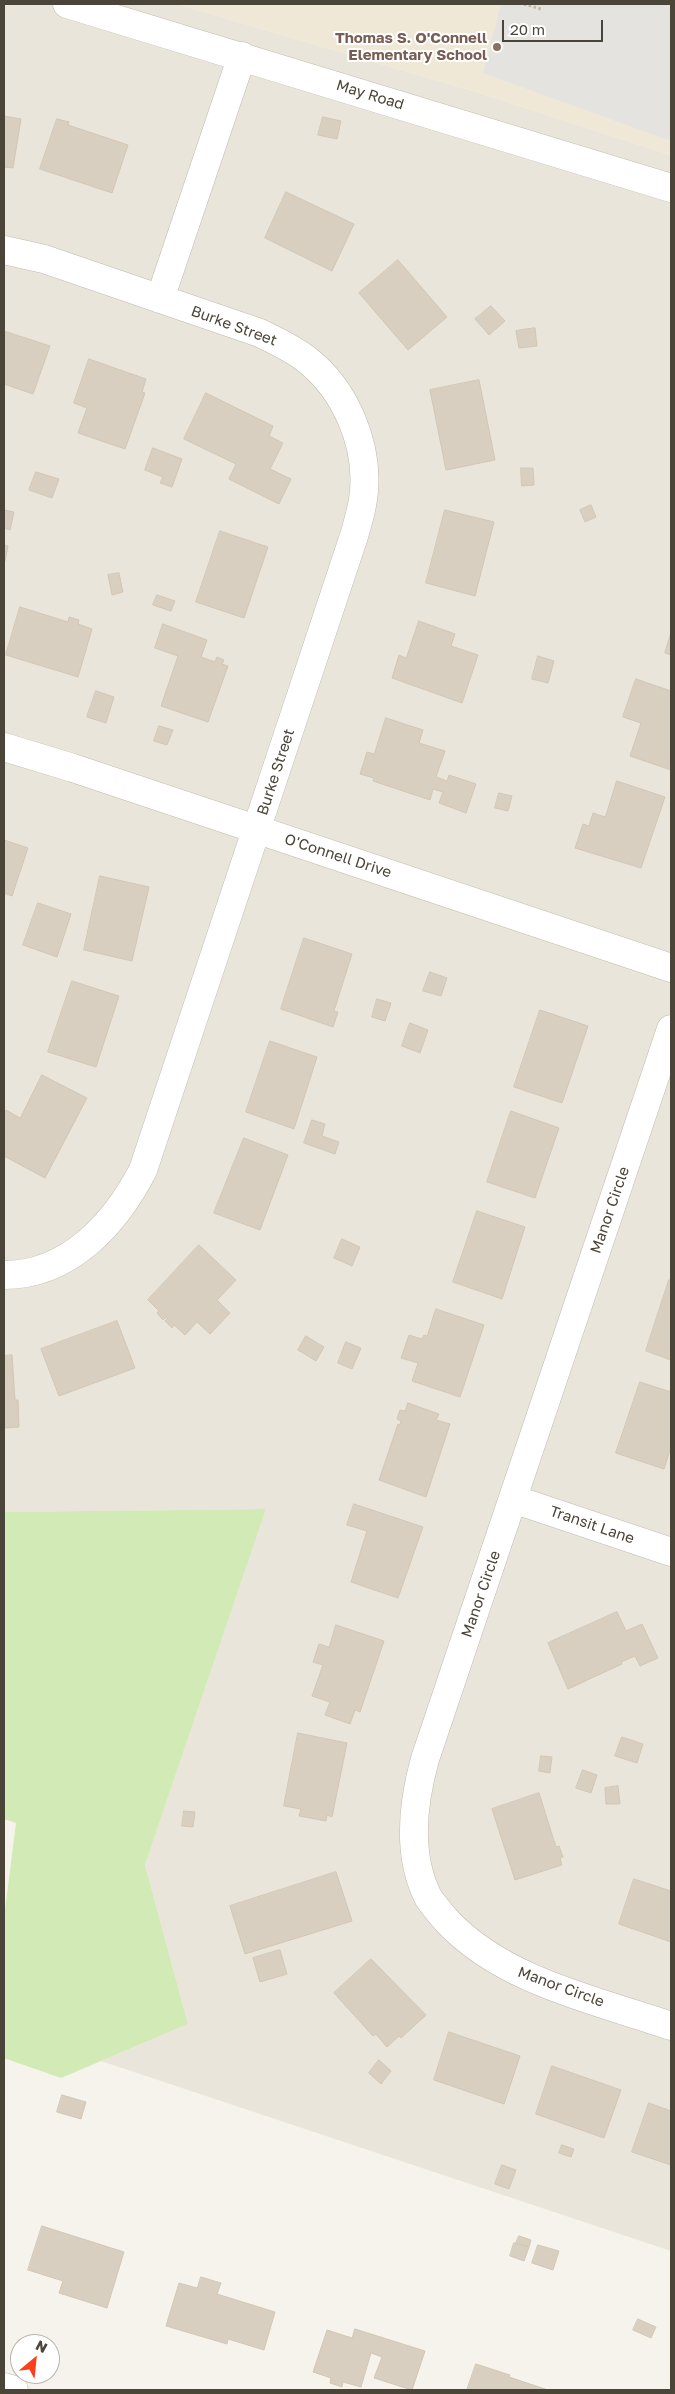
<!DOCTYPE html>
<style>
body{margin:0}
#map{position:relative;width:675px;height:2394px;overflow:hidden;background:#f6f3ec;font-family:"Golos Text",sans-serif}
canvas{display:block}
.frame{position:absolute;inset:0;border:5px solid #4b4439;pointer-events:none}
.north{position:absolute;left:10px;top:2334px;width:50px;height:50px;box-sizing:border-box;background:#fff;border:1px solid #b7b4b0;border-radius:50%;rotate:28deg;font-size:14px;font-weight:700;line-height:20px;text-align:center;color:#4b4439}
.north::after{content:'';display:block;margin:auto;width:18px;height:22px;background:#fc3f1d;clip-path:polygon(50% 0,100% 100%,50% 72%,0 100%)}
.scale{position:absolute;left:502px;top:20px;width:101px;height:22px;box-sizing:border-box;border:2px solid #4b4439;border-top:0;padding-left:6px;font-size:15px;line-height:18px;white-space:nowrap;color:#4b4439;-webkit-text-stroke:4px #fff;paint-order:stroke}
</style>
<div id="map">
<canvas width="675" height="2394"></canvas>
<div class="frame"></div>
<div class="north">N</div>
<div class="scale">20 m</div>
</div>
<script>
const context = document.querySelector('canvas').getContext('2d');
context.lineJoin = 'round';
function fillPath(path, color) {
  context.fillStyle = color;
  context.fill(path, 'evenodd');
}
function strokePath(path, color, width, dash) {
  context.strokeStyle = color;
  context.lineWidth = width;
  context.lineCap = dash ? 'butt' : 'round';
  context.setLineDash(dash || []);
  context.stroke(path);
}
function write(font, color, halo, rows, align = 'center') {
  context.font = font + ' "Golos Text",sans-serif';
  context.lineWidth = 4;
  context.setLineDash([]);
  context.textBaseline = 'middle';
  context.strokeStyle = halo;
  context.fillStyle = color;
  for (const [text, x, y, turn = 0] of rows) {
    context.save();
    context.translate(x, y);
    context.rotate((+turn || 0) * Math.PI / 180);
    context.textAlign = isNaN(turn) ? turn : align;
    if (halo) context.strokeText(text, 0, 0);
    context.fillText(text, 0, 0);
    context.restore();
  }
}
fillPath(new Path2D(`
 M4,4H177L470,90L671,155V2251L101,2061L188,2024L145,1865L266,1509L4,1512Z`), '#eae5da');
fillPath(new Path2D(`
 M177,4H671V155L470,90Z`), '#efe8d6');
fillPath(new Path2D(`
 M266,1509L145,1865L188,2024L61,2078L4,2058V1918L16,1823L4,1819V1512Z`), '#d2eab5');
fillPath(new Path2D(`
 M501,4H671V141L483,73Z`), '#e5e3e0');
const building = new Path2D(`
 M4,116L21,119L13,168L4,167Z
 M323,117L341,121L337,139L318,135Z
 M57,119L69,122L68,125L128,145L112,193L40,169Z
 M286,192L354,224L332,271L265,238Z
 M398,260L447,317L408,350L359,293Z
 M491,306L505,321L489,335L475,319Z
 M535,328L537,346L519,348L516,331Z
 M4,331L50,346L33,394L4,384Z
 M89,359L146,379L142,392L145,393L125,449L78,433L87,408L74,403Z
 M479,380L495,460L446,470L430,390Z
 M206,393L273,426L269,436L283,443L270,469L291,479L279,504L229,479L236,464L184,439Z
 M153,448L182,459L172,487L160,483L163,477L145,470Z
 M521,468H533L534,485L522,486Z
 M36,472L59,479L52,498L29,490Z
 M591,505L596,517L585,522L580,510Z
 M4,510L14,512L10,530L4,528Z
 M445,510L494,522L475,596L426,583Z
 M220,531L268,547L244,618L196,602Z
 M4,545L8,546L5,561H4Z
 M119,573L123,592L112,595L108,575Z
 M157,595L175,601L171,611L153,605Z
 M20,607L68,622L69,617L79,620L78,624L92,629L78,677L6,655Z
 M419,621L455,634L451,646L478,655L462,703L392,678L399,655L406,658Z
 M163,624L207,640L201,657L215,662L217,657L224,660L222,664L228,666L208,722L161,706L178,656L155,648Z
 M671,633V655L665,653Z
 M538,656L554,661L548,683L532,679Z
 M636,679L671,691V770L630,756L641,723L623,717Z
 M96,691L114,697L106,723L87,717Z
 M386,718L423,730L419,743L445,751L436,777L447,781L449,775L476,784L466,813L439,803L443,792L433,789L430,800L373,781L374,778L360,774L367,752L374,754Z
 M159,726L173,730L167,745L154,741Z
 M617,781L665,797L641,868L575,848L583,824L589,826L593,813L605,817Z
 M499,793L512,796L508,811L495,808Z
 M4,840L28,848L12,896L4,893Z
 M100,876L149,887L132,961L84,950Z
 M38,903L71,914L57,957L23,945Z
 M304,938L352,954L334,1011L338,1012L333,1027L281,1009Z
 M430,972L447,978L441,996L423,991Z
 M72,981L119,996L96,1067L48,1052Z
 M377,999L391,1003L385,1021L372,1017Z
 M540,1010L588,1026L562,1103L514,1087Z
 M410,1023L428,1030L420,1053L402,1046Z
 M270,1041L317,1057L294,1129L246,1112Z
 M42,1075L87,1098L45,1178L4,1156V1114L6,1110L20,1118Z
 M511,1111L559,1128L535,1198L487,1182Z
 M312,1120L325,1124L322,1136L339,1142L335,1154L304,1143Z
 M244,1138L288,1155L260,1230L214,1213Z
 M477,1211L525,1227L502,1299L453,1282Z
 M342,1239L360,1247L352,1266L334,1258Z
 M199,1245L236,1280L217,1300L230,1313L210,1334L197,1322L185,1335L174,1325L172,1328L165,1321L168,1318L166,1317L163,1320L157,1313L159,1311L148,1300Z
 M669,1280H671V1360L646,1351Z
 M436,1309L484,1325L460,1397L412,1381L418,1363L401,1358L409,1335L422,1339L424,1335L427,1336Z
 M117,1321L135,1368L59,1396L41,1349Z
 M306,1336L324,1347L316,1361L298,1350Z
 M346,1342L361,1348L352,1369L338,1363Z
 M12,1355L15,1400H18L19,1427L4,1428V1356Z
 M640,1382L671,1392V1447L664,1469L616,1453Z
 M408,1403L439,1414L436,1420L450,1424L426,1497L379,1480L398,1424L400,1425L401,1421L397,1419L400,1410L405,1411Z
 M354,1504L423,1527L398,1598L351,1582L367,1531L347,1525Z
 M617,1612L626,1631L642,1624L658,1658L640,1666L635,1656L621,1662L622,1664L568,1689L548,1643Z
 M336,1625L384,1641L360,1712L355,1710L350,1724L325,1715L330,1702L312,1696L323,1665L313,1662L319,1644L329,1647Z
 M298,1733L347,1743L332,1817L327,1815L326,1821L299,1816L301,1809L284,1806Z
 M622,1737L643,1744L637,1763L615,1756Z
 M541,1756L552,1757L550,1773L539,1771Z
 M583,1770L597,1775L591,1793L576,1788Z
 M618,1786L620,1804H606L605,1788Z
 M539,1793L556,1847L559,1846L563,1857L560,1858L562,1865L515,1880L492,1809Z
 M184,1811L195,1812L193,1827L182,1826Z
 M336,1872L352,1921L245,1954L230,1906Z
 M634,1879L671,1891V1942L619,1924Z
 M280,1950L287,1974L260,1982L253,1958Z
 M371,1959L426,2015L401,2038L399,2036L387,2047L376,2034L373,2036L334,1993Z
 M449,2032L520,2056L504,2104L434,2080Z
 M379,2060L391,2071L381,2084L369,2073Z
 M552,2066L621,2090L604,2138L536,2114Z
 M62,2095L86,2102L81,2119L57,2112Z
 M649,2103L671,2111V2165L632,2152Z
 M562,2145L574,2149L571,2157L559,2153Z
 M502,2165L516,2170L509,2189L495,2184Z
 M42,2226L124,2252L107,2308L59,2293L63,2281L28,2270Z
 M519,2236L531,2240L529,2247L516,2243Z
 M514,2243L529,2247L524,2261L510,2256Z
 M538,2245L559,2251L553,2270L532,2263Z
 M201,2277L221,2283L217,2294L275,2312L264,2350L228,2339L227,2344L166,2326L179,2283L197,2288Z
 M638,2319L656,2327L651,2338L633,2330Z
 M355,2329L425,2351L412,2390L374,2378L382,2357L371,2353L361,2387L343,2382L342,2387L330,2383L331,2378L313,2372L327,2330L352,2338Z
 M476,2364L510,2375L509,2377L548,2390H467Z`);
fillPath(building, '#d8cfc1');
strokePath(building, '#d3c7b4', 1);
const minor = new Path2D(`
 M67,4L671,188
 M4,250L44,259L260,333C276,341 292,348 306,359C345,389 368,443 364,491C363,507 358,522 354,536L143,1170C115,1224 69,1275 4,1275
 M160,299L242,56
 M4,747L73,768L671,968
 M671,1029L425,1759C413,1802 407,1855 428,1897C433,1905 441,1914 447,1921C503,1981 595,2000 671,2026
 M513,1499L671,1552
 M4,2387L14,2390`);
strokePath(minor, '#c2bbae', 29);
strokePath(new Path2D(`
 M524,4L541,9`), '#c4b79f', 3, [2.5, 2.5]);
strokePath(minor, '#fff', 28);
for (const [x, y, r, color] of [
 [497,47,5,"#8d6e63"]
]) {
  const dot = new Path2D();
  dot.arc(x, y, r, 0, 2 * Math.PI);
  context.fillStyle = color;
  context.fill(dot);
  strokePath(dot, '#fff', 2);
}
write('bold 15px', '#785e54', '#fff', [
 ["Thomas S. O'Connell",487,38],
 ["Elementary School",487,55]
], 'right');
write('15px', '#4b4439', '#fff', [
 ["May Road",370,95,17],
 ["Burke Street",234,326,20],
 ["Burke Street",276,772,-72],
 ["O'Connell Drive",338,856,18],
 ["Manor Circle",610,1210,-71],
 ["Transit Lane",592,1525,19],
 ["Manor Circle",481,1594,-71],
 ["Manor Circle",561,1987,20]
]);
</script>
